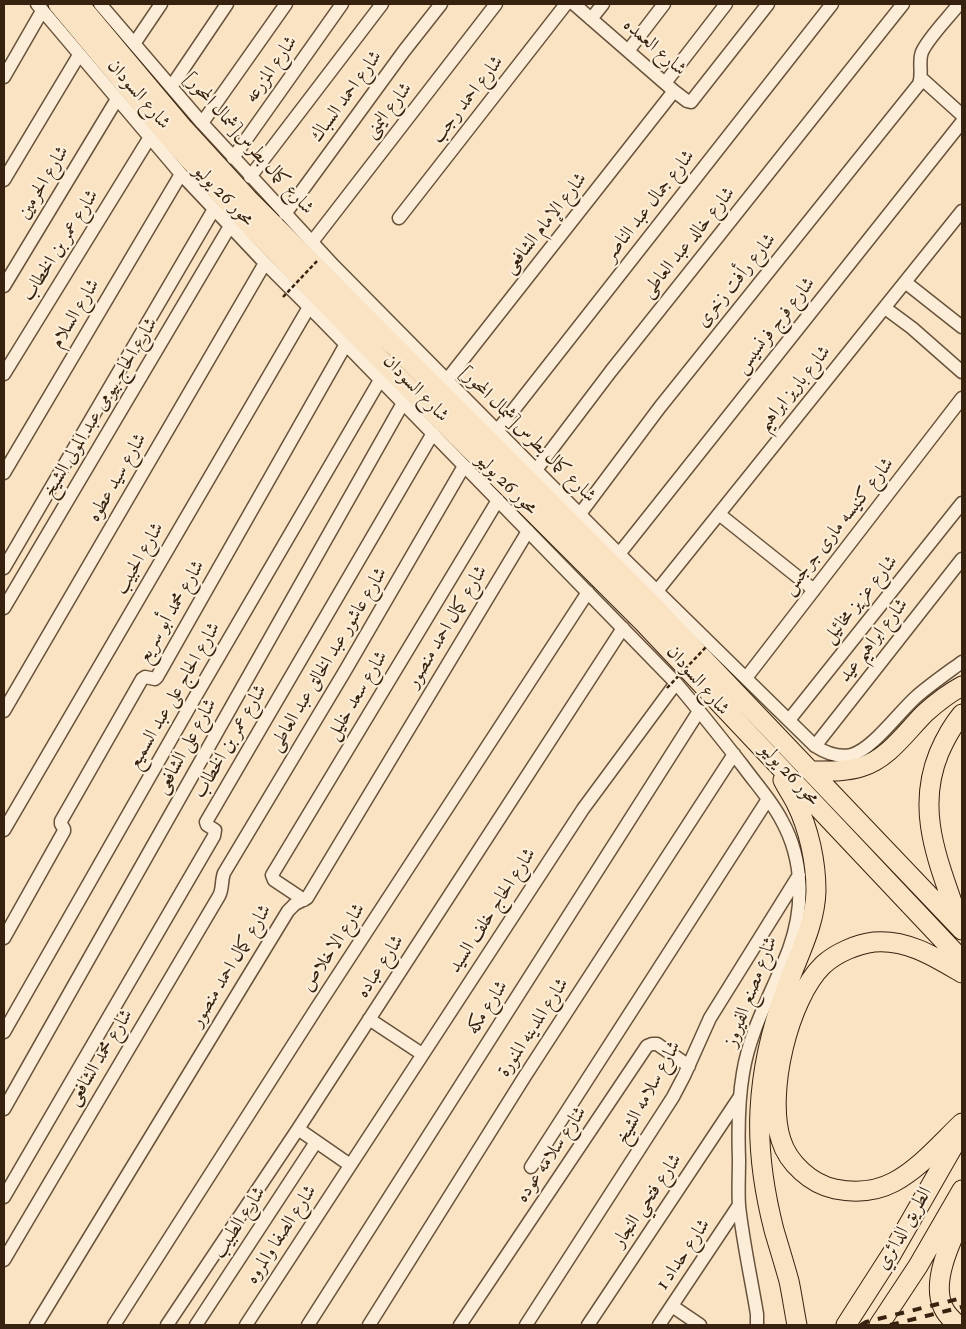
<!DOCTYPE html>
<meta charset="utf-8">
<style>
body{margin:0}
#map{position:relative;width:966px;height:1329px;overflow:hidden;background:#f9e3c2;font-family:"IM FELL Double Pica",serif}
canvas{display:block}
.frame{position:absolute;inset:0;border:5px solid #372210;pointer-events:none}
</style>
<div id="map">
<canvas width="966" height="1329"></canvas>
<div class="frame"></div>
</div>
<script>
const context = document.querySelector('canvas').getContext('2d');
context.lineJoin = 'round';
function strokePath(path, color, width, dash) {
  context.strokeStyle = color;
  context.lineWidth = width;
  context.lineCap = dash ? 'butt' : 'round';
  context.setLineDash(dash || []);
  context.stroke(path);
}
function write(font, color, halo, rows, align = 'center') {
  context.font = font + ' "IM FELL Double Pica",Amiri,serif';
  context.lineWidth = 4.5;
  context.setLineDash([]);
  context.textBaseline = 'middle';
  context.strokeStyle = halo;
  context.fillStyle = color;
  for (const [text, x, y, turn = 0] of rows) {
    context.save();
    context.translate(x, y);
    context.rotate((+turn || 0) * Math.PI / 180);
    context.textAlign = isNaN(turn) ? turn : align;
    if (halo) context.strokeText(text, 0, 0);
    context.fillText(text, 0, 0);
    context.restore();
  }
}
const minor = new Path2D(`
 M37,4L181,174L265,263L322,320L676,683C699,710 721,738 743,766C756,784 772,801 782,821C804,861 804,908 789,949C773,991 750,1029 743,1073C738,1102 738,1131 739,1160C739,1175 738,1191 739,1206C743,1242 751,1278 757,1314V1325
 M100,4L202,123L334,266L619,554L815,746C826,753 838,758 851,755C872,750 899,712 916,697C931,684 947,673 962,662
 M574,4L674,91L687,101L691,102L768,4
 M591,19L603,4
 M134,44L161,4
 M628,51L664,4
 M4,77L42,11
 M921,78L962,115
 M665,83L726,4
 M171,87L227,4
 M202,123L286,4
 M233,158L342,4
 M250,177L382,4
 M4,180L79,55
 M285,214L404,51L441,4
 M399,218L566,4
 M312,242L496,4
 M905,282L962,327
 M4,286L117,99
 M885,308L912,328L962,372
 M4,374L150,137
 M446,381L674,91
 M497,431L832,4
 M536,470L611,371L903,4
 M4,473L181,174
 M580,514L660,407L919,84C923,73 918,62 922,52C928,38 949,17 959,4
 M719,514L814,590
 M619,554L962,122
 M4,568L214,209
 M657,591L962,211
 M4,608L230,226
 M746,678L962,398
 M4,711L265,263
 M789,720L962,503
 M815,746L962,559
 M4,830L309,307
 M304,900L274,880L272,875L498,500
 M4,938L64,831V829L61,824V821L142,679L145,677L155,679L157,677L346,344
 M369,1019L422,1054
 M4,1032L194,699L380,380
 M4,1109L403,403
 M298,1129L350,1165
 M531,1167L768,799
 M4,1197L214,836L215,830L207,825L206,822L433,433
 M4,1260L219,896C223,889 221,881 224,873L345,671L464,466
 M672,1306L700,1325
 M36,1325L288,911L295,904L307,898L528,531
 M114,1325L316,1009L588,592
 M167,1325L298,1129L623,628
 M196,1325L316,1142
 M246,1325L583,809L676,683
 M308,1325L699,711
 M369,1325L525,1076L734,754
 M460,1325L647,1046L652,1044H657L689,1066
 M526,1325L673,1097L684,1076L710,1018L799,875
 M588,1325L739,1098
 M659,1325L739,1205`);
const highway = new Path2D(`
 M58,4L169,137L236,211L383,362L643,622L962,960
 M79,4L184,129L248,199L655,608L962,930
 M811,771C828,771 845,772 861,767C888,759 905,733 925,713C936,703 949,693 962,686
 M783,780C787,788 792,795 796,803C809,829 816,862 816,891C815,927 796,959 785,992C771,1030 762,1070 760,1110C758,1150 764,1191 774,1230C779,1247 784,1263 789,1281C792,1295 794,1310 797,1325
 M959,923C941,866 914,814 939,753C945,739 952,726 962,714
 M962,973C935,957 907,939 874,942C857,944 836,953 823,965C788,999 766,1094 781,1140C788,1163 811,1184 835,1189C855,1193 875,1192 894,1182C920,1168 941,1143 962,1123
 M846,1325L891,1255L962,1131
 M879,1325L918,1266L962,1190
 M958,1325C952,1320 946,1314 943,1307C931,1281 951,1241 962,1217`);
strokePath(minor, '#68523c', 15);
strokePath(highway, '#372210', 21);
strokePath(minor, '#fbedd7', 12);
strokePath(highway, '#f9e3c2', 19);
strokePath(new Path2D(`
 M861,1325L866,1322L962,1298
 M890,1325L962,1307`), '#372210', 4, [9, 9]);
strokePath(new Path2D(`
 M283,297L318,260
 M667,688L707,646`), '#372210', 2.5, [4, 2.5]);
write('19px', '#372210', '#fbedd7', [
 ["شارع العمده",654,48,41],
 ["شارع المزرعه",272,70,-55],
 ["شارع السودان",138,95,49],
 ["شارع احمد السباك",347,97,-54],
 ["شارع احمد رجب",468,100,-52],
 ["شارع اليمنى",389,111,-52],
 ["شارع كمال بطرس[شمال المحور]",248,144,48],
 ["شارع الحرمين",44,183,-59],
 ["محور 26 يوليو",223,196,46],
 ["شارع جمال عبد الناصر",650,206,-52],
 ["شارع الإمام الشافعى",546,224,-52],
 ["شارع خالد عبد العاطى",689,243,-51],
 ["شارع عمر بن الخطاب",61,246,-58],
 ["شارع رأفت زخرى",737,281,-51],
 ["شارع السلام",76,314,-59],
 ["شارع فرج فرنسيس",776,326,-52],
 ["شارع السودان",415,389,46],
 ["شارع باريز ابراهيم",795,389,-51],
 ["شارع الحاج بيومى عبد المولى الشيخ",101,408,-59],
 ["شارع كمال بطرس[شمال المحور]",527,435,45],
 ["شارع سيد عطوه",118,478,-60],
 ["محور 26 يوليو",506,485,45],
 ["شارع كنيسه مارى جرجس",839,527,-52],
 ["شارع الحبيب",140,559,-60],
 ["شارع عزيز مخائيل",861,600,-51],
 ["شارع محمد أبو سريع",172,612,-60],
 ["شارع كمال احمد منصور",448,627,-59],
 ["شارع ابراهيم عيد",874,641,-52],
 ["شارع عاشور عبد الخالق عبد العاطى",329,660,-59],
 ["شارع السودان",697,681,49],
 ["شارع الحاج على عبد السميع",175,696,-60],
 ["شارع سعد خليل",358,696,-59],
 ["شارع عمر بن الخطاب",231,742,-60],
 ["شارع على الشافعى",187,747,-61],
 ["محور 26 يوليو",789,775,47],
 ["شارع الحاج خلف السيد",493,911,-57],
 ["شارع الاخلاص",334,948,-57],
 ["شارع كمال احمد منصور",232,966,-59],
 ["شارع عباده",381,967,-57],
 ["شارع مصنع الفيروز",752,992,-69],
 ["شارع مكه",488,1008,-57],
 ["شارع المدينه المنورة",534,1028,-57],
 ["شارع محمد الشافعى",101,1058,-59],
 ["شارع سلامه الشيخ",649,1093,-61],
 ["شارع سلامه عوده",552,1155,-56],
 ["شارع فتحي النجار",648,1201,-56],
 ["شارع الطبيب",240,1223,-57],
 ["الطريق الدائري",905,1229,-60],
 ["شارع الصفا والمروه",282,1235,-57],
 ["شارع حداد 1",684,1255,-56]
]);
</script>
